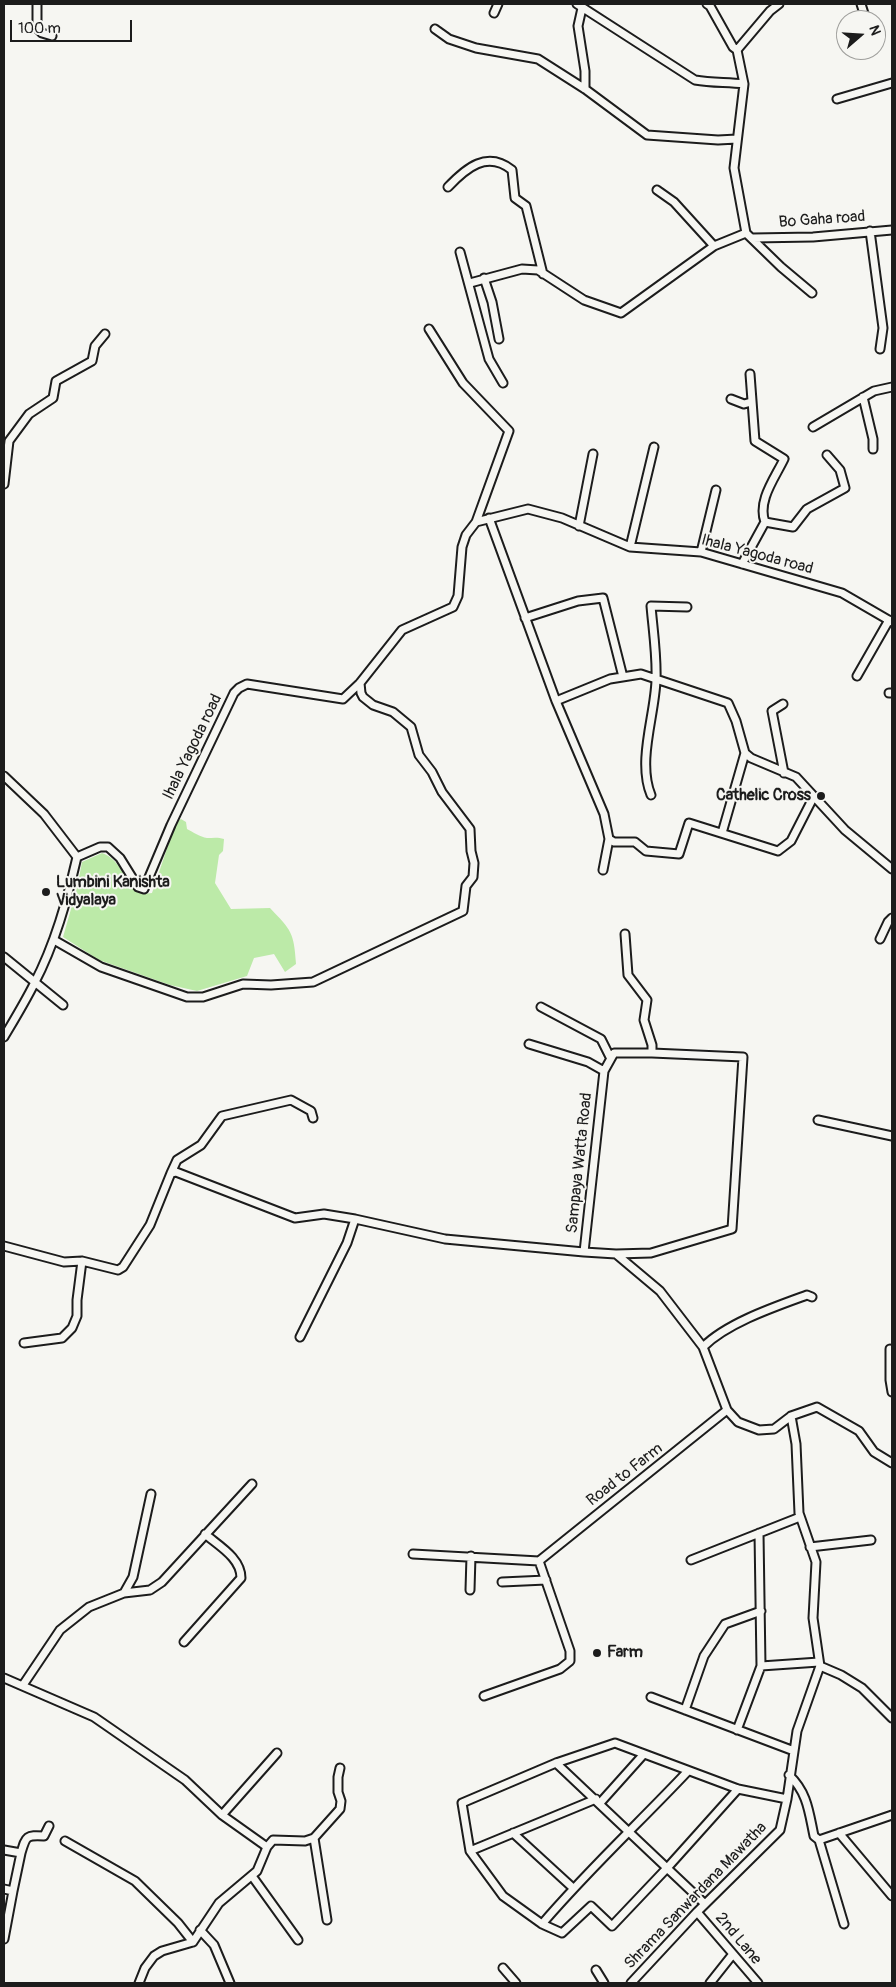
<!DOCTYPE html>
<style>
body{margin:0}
#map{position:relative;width:896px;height:1987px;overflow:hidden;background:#f6f6f2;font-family:Pangolin,sans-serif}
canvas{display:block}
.frame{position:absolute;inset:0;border:5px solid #1c1c1c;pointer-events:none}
.north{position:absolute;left:836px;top:10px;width:50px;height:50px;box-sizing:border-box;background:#f6f6f2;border:1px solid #9f9f9c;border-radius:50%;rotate:71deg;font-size:14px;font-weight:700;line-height:20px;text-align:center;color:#1c1c1c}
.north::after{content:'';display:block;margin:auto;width:18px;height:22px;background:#1c1c1c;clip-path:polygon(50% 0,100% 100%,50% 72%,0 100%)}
.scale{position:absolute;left:10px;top:20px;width:122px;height:22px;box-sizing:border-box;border:2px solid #1c1c1c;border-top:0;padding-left:6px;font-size:15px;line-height:18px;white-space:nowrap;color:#1c1c1c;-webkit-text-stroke:4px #f6f6f2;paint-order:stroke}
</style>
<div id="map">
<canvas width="896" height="1987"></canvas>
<div class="frame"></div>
<div class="north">N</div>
<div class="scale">100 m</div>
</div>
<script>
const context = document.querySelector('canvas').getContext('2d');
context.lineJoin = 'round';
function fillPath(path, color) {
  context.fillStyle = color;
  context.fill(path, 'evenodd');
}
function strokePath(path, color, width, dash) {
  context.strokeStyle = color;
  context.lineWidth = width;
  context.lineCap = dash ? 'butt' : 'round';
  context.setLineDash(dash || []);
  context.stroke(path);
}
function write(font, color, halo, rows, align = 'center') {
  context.font = font + ' Pangolin,sans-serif';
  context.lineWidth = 4;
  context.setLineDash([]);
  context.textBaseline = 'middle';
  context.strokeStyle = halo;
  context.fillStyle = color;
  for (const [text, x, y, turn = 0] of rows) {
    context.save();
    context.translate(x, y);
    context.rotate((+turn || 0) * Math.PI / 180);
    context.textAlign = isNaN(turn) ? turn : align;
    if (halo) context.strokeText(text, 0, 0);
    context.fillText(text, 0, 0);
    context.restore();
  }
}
fillPath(new Path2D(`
 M181,819L186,822L187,829C193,832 200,837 207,838C213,838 218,837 224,839L223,851L219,855L215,883L231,909L270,908C291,930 294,932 296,964L285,972L274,954L254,958L247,976L197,991L170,985L99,960L63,937L77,888L82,862L102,853C122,860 124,883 142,894L152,893L176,822Z`), '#bceaa8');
const minor = new Path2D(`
 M37,4V28L42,33L52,36
 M577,4L695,80C712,83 727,82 744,84
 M707,4L710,6L733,47L737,50
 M779,4L770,11L737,50L744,84L734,168L746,233L781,267L812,293
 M861,4L866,20
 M582,8L578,26L585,71V89
 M494,13L498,4
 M435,29L449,39L476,48L538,59L585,89L647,135L718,140L737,139
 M837,99L892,83
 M448,187C466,168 487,150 512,170L515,198L526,206L543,274
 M657,190L674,202L714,246
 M870,231L883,328L880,349
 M753,238L813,237L892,230
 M460,252L489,359L503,383
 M484,278L492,302L499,339
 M470,283L522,269L538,270L584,300L621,313L714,246L746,233
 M429,329L463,383L509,431L476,522
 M863,397L873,439V449
 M731,399L744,404L751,402
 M813,427L874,391L892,387
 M4,484L9,441L29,414L53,398L56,381L92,361L95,346L105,334
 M489,518L556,701L604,814L609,839L603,870
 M765,522L793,527L807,509L845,488L840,470L827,455
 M579,526L593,454
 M630,547L654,447
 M701,552L716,490
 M742,564L765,522C757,501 775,478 784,459L755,441L750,374
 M525,618L578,601L603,598L623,677
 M857,676L889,620
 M889,693H892
 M556,701L610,679L641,674L728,703L736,721L745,753L751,758L796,777L845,830L892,869
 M783,704L772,711L784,773
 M4,776L44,814L77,857
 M651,795C637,761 655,715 656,680C657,655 653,630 651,606L687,607
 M722,833L745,753
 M609,839L614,842H635L646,851L679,854L689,823L778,851L791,841L814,796
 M625,934L628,975L647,1000L644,1020L652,1045V1053
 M880,939L888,922L892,918
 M54,940L101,967L187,997H203L243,984L271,985L313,982L463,911L466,886L473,877L474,863L471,851L470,829L442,792L432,772L419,755L411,727L393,712L373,705L363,697L361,693L360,683
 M4,957L63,1005
 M541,1007L601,1039L610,1057
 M4,1037C14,1020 25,1002 34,984C55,944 67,900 77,857L100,847H108L120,858L138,887L144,889L171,825L234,693L239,688L247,684L343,699L360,683L402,630L453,607L458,596L462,547L466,535L476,522L528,509L562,518L630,547L701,552L842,593L892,622
 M529,1044L588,1062L604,1071
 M818,1120L892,1136
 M171,1173L177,1160L201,1145L222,1116L291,1100L311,1111L313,1118
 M4,1246L64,1262L82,1261L118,1270L123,1267L150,1225L171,1173L176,1172L295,1218L324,1214L355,1219L445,1239L584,1252
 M616,1254L651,1253L732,1229L743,1057L652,1053H614L604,1071L584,1252L616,1254L660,1291L703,1347L727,1410L738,1422L759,1430L774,1429L791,1416L817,1407L859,1431L874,1452L892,1463
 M300,1337L347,1243L355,1219
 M24,1343L62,1338L72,1328L77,1316V1300L82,1261
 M703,1347C727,1323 774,1307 807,1295L812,1297
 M890,1349V1380L892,1392
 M810,1547L871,1540
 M413,1554L539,1561
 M691,1560L800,1517
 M539,1561L727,1410
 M502,1582L546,1580
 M470,1590L471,1556
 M124,1593L150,1590L162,1582L252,1484
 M184,1642L241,1578C241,1558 219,1546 205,1534
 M761,1666L819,1662
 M820,1666L841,1675L862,1688L892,1718
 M4,1678L94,1717L185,1780L222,1815L267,1847
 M23,1685L60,1630L89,1607L124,1593L133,1577L151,1494
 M484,1696L560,1669L570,1661V1651L539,1561
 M651,1697L794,1751
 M685,1710L704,1656L725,1624L761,1611
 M737,1730L761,1666L759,1533
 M556,1763L705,1904
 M789,1775C808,1793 809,1813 814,1836L819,1840L892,1815
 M738,1789L668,1867L612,1926L591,1906L562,1933L542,1924L503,1896L470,1851L462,1803L556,1763L615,1743L738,1789L787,1799
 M600,1803L643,1755
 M222,1815L277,1753
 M513,1833L573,1888
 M839,1833L892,1896
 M314,1838L327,1920
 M819,1840L844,1924
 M65,1841L135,1881L178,1923L193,1942
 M4,1850L21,1853L13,1891L4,1889
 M470,1851L596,1799
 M21,1853C26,1836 26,1835 44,1836L49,1826
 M252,1876L298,1940
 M697,1912L758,1983
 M542,1924C588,1870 640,1822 688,1771
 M200,1930L214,1945L230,1983
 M4,1939L13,1891
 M503,1968L516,1983
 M596,1970L604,1983
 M139,1983L145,1968L154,1956L162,1951L193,1942L219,1903L257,1871L267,1847L273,1840L305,1841L314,1838L340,1809L341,1801L338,1792V1777L340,1768
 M631,1983L697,1912L780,1830L787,1799L797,1731L820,1666L813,1618L816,1562L799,1513L796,1444L791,1416
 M710,1983L733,1954`);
strokePath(minor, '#1c1c1c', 11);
strokePath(minor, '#f6f6f2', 7);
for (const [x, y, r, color] of [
 [821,796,5,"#1c1c1c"],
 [46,892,5,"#1c1c1c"],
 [597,1653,5,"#1c1c1c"]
]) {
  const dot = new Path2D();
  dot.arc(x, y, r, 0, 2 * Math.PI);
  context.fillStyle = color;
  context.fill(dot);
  strokePath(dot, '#f6f6f2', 2);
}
write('16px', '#1c1c1c', '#f6f6f2', [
 ["Bo Gaha road",822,220,-4],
 ["Ihala Yagoda road",757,555,15],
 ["Ihala Yagoda road",193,747,-64],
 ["Sampaya Watta Road",580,1163,-84],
 ["Road to Farm",625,1475,-38],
 ["Shrama Sanwardana Mawatha",696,1896,-46],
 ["2nd Lane",738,1939,50]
]);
write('bold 16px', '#1c1c1c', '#f6f6f2', [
 ["Cathelic Cross",811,796,"right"],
 ["Lumbini Kanishta",56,883],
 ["Vidyalaya",56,901],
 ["Farm",607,1653]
], 'left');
</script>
